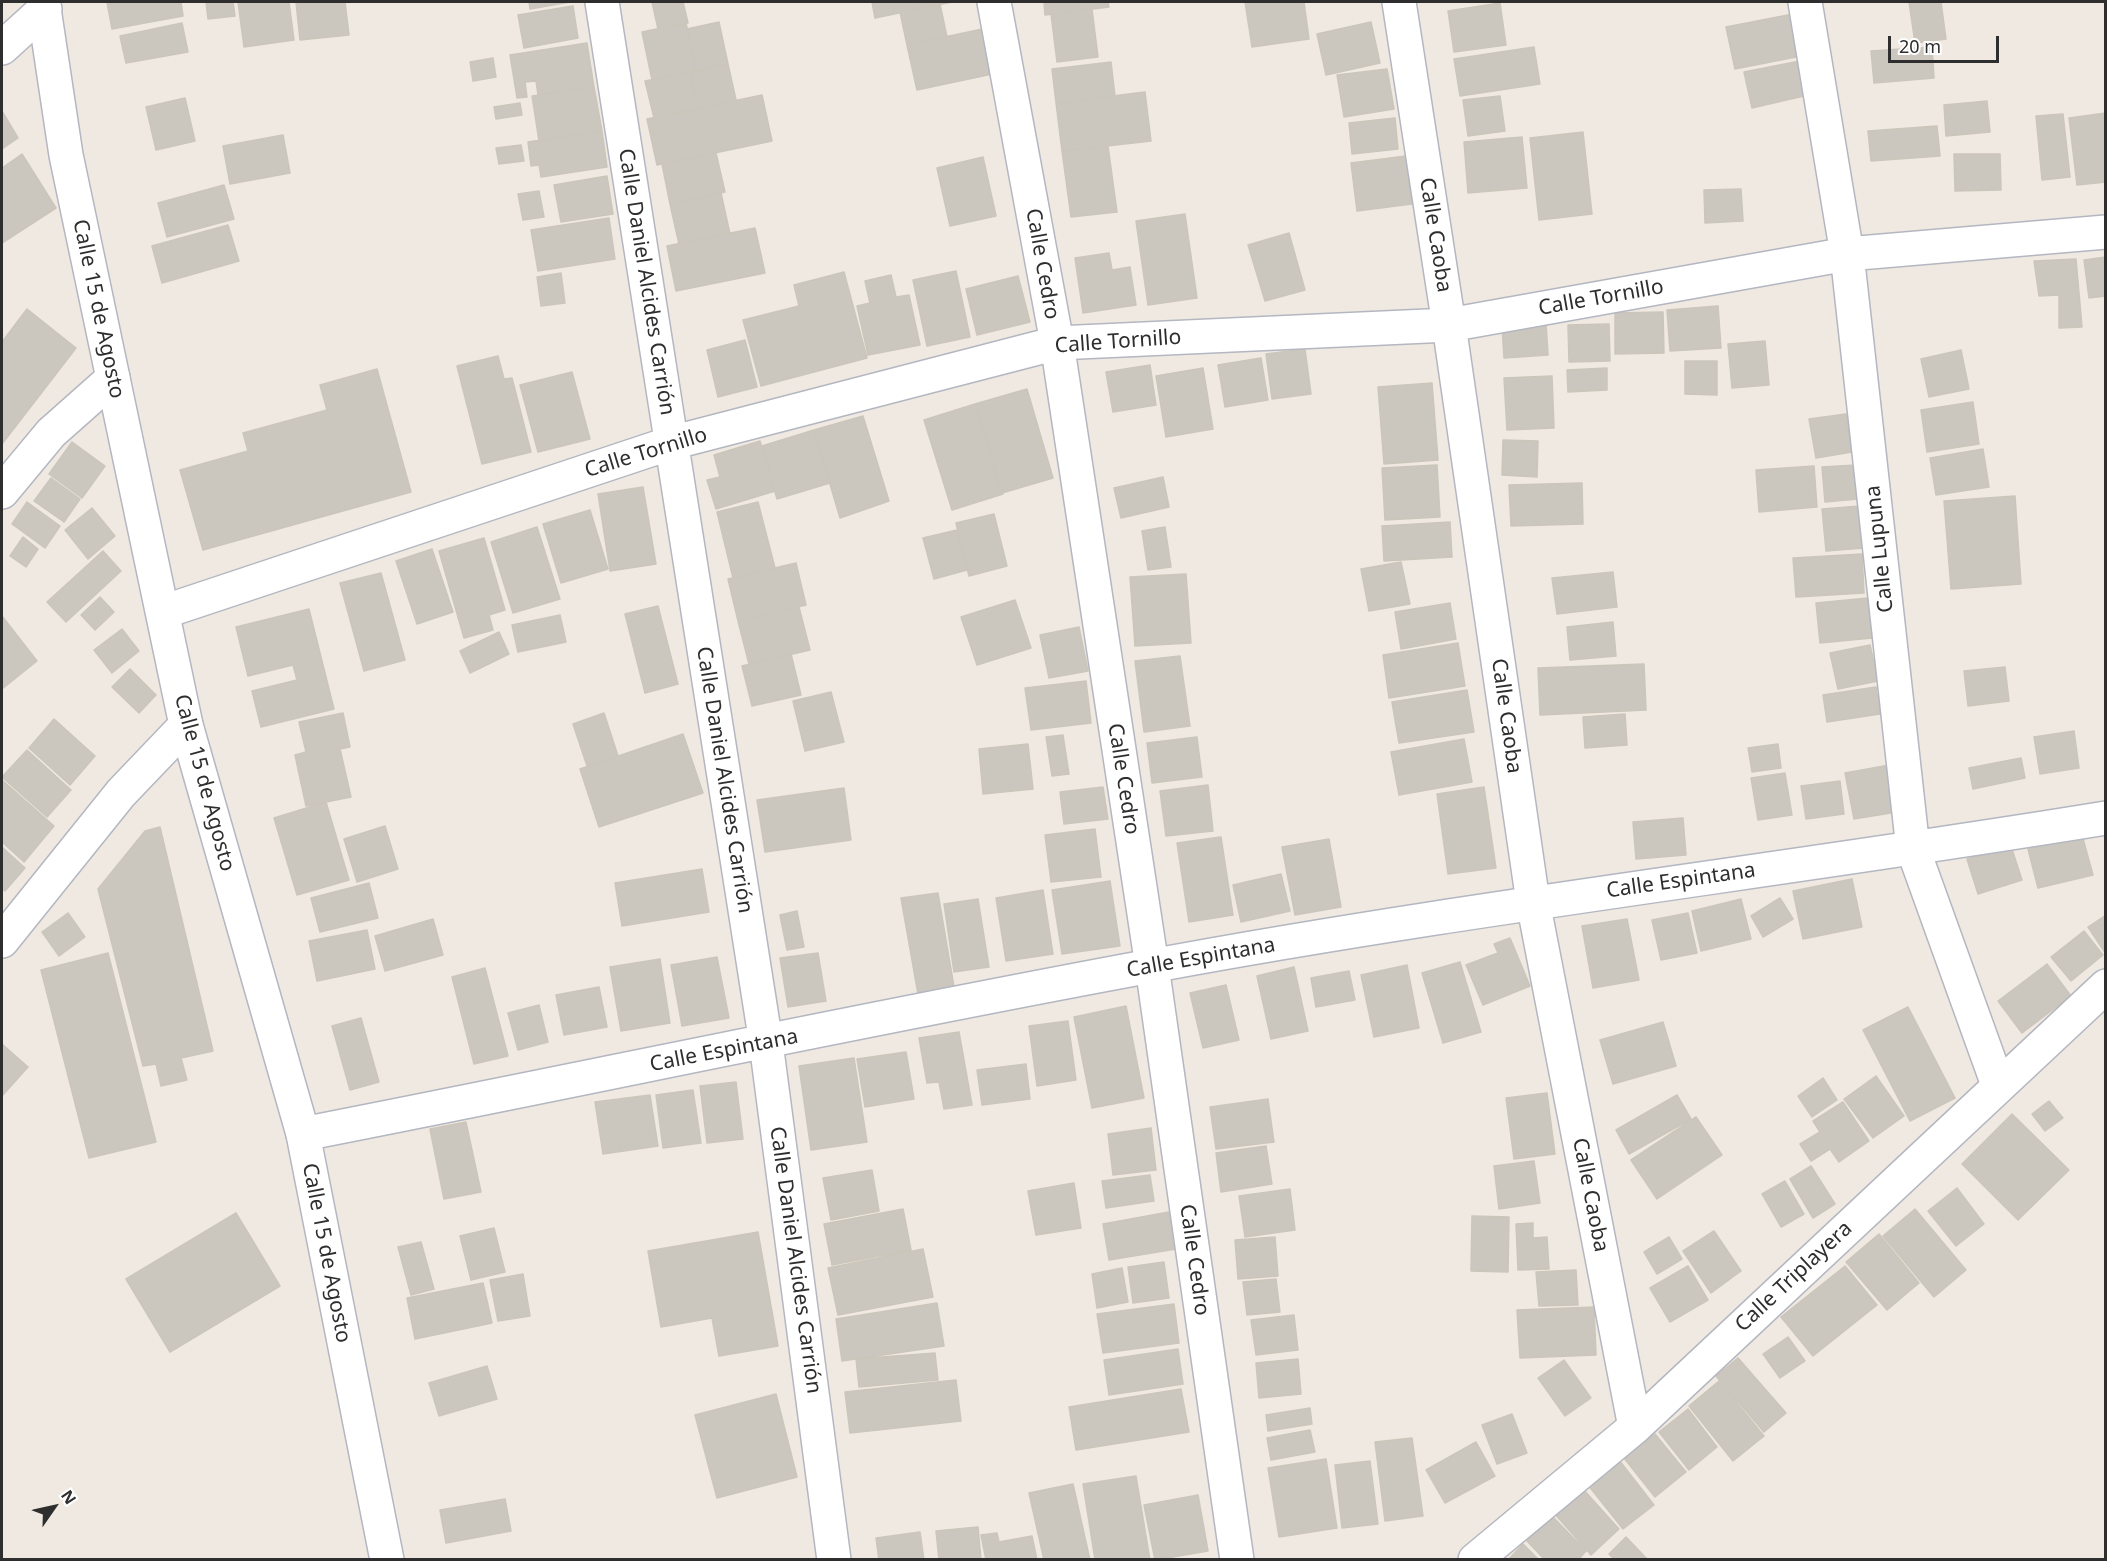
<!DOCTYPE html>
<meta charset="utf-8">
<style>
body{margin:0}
#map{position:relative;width:2107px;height:1561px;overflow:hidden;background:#efe9e1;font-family:"Noto Sans",sans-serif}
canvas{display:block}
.frame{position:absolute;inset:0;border:3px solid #2e2e2e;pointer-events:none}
.north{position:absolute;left:24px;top:1477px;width:60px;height:60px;-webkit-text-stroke:4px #fff;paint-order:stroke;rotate:56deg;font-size:16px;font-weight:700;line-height:24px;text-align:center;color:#2e2e2e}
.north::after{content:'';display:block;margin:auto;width:21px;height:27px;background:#2e2e2e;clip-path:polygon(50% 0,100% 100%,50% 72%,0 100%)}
.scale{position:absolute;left:1888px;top:36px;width:111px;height:27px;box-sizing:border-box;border:3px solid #2e2e2e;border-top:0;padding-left:8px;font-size:18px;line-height:21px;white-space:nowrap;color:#2e2e2e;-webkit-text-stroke:4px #fff;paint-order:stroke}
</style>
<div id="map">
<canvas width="2107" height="1561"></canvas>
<div class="frame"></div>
<div class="north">N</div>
<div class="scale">20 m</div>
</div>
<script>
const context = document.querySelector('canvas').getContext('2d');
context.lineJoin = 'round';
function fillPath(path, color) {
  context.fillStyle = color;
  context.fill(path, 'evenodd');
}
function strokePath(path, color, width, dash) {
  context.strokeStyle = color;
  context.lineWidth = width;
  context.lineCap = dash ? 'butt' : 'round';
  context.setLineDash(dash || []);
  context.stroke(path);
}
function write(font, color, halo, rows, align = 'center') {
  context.font = font + ' "Noto Sans",sans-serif';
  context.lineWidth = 4.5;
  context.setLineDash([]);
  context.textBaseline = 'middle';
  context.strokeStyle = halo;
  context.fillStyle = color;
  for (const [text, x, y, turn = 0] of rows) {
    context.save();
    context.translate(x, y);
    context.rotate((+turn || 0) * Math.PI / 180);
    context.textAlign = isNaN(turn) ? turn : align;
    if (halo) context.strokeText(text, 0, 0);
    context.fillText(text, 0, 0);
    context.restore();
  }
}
const building = new Path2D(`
 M107,2H181L183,16L112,29Z
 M206,2H233L235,16L208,19Z
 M238,2H289L294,40L244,47Z
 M296,2H345L349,35L300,40Z
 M529,2H570L530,9Z
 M652,2H683L688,23L658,29Z
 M872,2H952L875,18Z
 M1044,2H1108L1109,7L1045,15Z
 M1245,2H1304L1309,39L1252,47Z
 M1909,2H1941L1946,39L1915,43Z
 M1500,3L1506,45L1454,52L1448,11Z
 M940,4L947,37L907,45L900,12Z
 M573,6L578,38L524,48L518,15Z
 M1092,9L1098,57L1057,62L1051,14Z
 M1793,14L1801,56L1735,69L1726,27Z
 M719,22L728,64L696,70L687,29Z
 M1371,22L1380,63L1326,75L1317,34Z
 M182,23L188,52L126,63L120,36Z
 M686,23L696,70L652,80L642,32Z
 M987,28L997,73L917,90L907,45Z
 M587,43L594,87L538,95L536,81L525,82L527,97L517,98L510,55Z
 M1534,47L1540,84L1460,96L1454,59Z
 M1932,47L1934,78L1874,83L1871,51Z
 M493,58L496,77L473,81L470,62Z
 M1800,61L1808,95L1752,108L1744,72Z
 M1111,62L1115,96L1056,103L1052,69Z
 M728,64L736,100L698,109L690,72Z
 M1387,69L1394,109L1344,117L1337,75Z
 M690,72L698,109L654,118L645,81Z
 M594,87L602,131L539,141L532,96Z
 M1145,92L1151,141L1062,151L1056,103Z
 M762,95L772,141L657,165L647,119Z
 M1500,96L1505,131L1468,136L1463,100Z
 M185,98L195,141L156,150L146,107Z
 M1987,101L1990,132L1946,136L1944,105Z
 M520,103L522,115L496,119L494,107Z
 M2,111L18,138L2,149Z
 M2106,113V182L2077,185L2069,118Z
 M2063,114L2070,177L2042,180L2036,116Z
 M1395,118L1398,149L1352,154L1349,123Z
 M1937,126L1940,156L1871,161L1868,131Z
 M602,131L607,167L541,177L539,165L531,166L528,142Z
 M1583,132L1592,214L1539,220L1530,138Z
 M283,135L290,173L230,184L223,146Z
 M1522,137L1527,188L1468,193L1464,142Z
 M521,145L524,161L499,164L496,148Z
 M1108,146L1117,212L1071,217L1062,151Z
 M716,153L725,192L670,204L662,164Z
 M22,154L56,208L2,243V168Z
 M1954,154H2000L2001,190L1955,191Z
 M1406,156L1412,204L1357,211L1351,163Z
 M983,157L996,216L950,226L937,168Z
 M607,176L613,214L561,222L554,185Z
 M224,185L234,219L167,237L158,203Z
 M1741,189L1743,221L1705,223L1704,190Z
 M539,191L544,217L523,220L518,194Z
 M721,193L730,234L679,244L670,204Z
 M1185,214L1197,298L1148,305L1136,221Z
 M609,218L615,259L538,271L531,230Z
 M228,225L239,261L162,283L152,246Z
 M755,228L765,273L676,291L667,246Z
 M1289,233L1305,290L1265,301L1248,245Z
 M1109,253L1112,270L1130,267L1136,305L1083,313L1075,258Z
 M2106,257V296L2089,298L2084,260Z
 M2076,259L2082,327L2059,328V295L2039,296L2034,261Z
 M956,271L970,337L927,346L913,280Z
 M844,272L867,358L761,386L743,320L799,306L794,285Z
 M561,273L565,303L541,306L537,277Z
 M891,275L896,297L909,295L920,345L868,355L857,306L870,303L865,281Z
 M1018,276L1030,322L977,335L966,289Z
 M1718,306L1721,348L1670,351L1667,310Z
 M27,309L76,348L2,444V342Z
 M1663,312L1664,353L1615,354V313Z
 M1546,323L1548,355L1504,358L1502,326Z
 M1609,324L1610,361L1569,362L1568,325Z
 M745,340L757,387L718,397L707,350Z
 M1765,341L1769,385L1732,388L1728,344Z
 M1305,349L1311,394L1272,399L1266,354Z
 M1961,350L1969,389L1929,397L1921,359Z
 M498,356L504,379L512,378L531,452L482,464L457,366Z
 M1261,358L1268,400L1225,407L1218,365Z
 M1685,361H1717V395L1685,394Z
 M1150,365L1156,405L1113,412L1106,372Z
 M1203,368L1213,429L1166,437L1156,376Z
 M1607,368V390L1568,392L1567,370Z
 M377,369L411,492L203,550L180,470L248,451L243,433L327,410L320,385Z
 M572,372L590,439L538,452L520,385Z
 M1552,376L1554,428L1507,430L1504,378Z
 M1432,383L1438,460L1384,464L1378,387Z
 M1027,389L1053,478L1002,493L975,404Z
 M1973,402L1979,444L1927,452L1921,410Z
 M975,404L1003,494L952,510L924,420Z
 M1846,414L1852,452L1816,458L1809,419Z
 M863,416L889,501L840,518L814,430Z
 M814,430L830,483L777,499L762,446Z
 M1503,440L1538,441L1537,477L1502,475Z
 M760,441L775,491L716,509L707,480L720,477L714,455Z
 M72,442L105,466L82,498L49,474Z
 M1983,449L1989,487L1936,495L1930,458Z
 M1437,465L1440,517L1385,520L1382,468Z
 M1856,465L1858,499L1825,502L1822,467Z
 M1814,466L1817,507L1759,512L1756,470Z
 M1163,477L1169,507L1121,518L1114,488Z
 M51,478L80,499L64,522L34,501Z
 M1582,483L1583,524L1511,526L1509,485Z
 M643,487L656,564L610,571L598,494Z
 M2015,496L2021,584L1951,589L1944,501Z
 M27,502L60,526L45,548L12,524Z
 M758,502L775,568L733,578L717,512Z
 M1860,506L1864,548L1826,551L1822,509Z
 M92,508L115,536L88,559L65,530Z
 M590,510L608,569L561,583L543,524Z
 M994,514L1007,566L969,576L956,523Z
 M1450,522L1452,557L1384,561L1382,526Z
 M537,527L560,599L513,613L491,542Z
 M1165,527L1171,567L1148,570L1142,531Z
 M957,530L967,570L934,579L923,538Z
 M23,537L38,549L26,567L10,556Z
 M484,538L505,610L489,615L493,630L464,638L439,551Z
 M432,549L453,612L417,624L396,561Z
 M103,551L121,571L66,622L47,602Z
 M1862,554L1864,593L1796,597L1793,558Z
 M1401,562L1410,604L1369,611L1361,569Z
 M796,563L806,605L738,621L728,579Z
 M1613,572L1617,607L1557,614L1552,578Z
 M381,573L405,660L364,671L340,583Z
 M1186,574L1191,643L1135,646L1130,577Z
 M100,597L114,612L95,630L81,615Z
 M1868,598L1872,638L1820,643L1816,603Z
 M1015,600L1031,648L977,665L961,617Z
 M1450,603L1456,639L1401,649L1395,612Z
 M658,606L678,684L645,693L625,614Z
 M799,607L810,650L749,664L738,621Z
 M309,609L334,709L261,727L252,691L297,680L293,665L248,676L236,627Z
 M560,615L566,642L518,652L512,625Z
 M2,616L37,661L2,689Z
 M1613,622L1616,656L1570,660L1567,627Z
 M1079,627L1088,671L1049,678L1040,635Z
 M122,629L139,651L112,673L94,650Z
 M499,632L509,654L470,673L460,651Z
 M1458,643L1465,686L1389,698L1383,655Z
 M1870,645L1878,681L1838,689L1830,653Z
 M791,654L801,695L752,706L742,666Z
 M1180,656L1190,726L1144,732L1135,661Z
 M1644,664L1646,710L1540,715L1538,668Z
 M2005,667L2009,701L1968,706L1964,671Z
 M130,669L156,695L139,713L112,687Z
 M1086,681L1091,723L1031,730L1025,688Z
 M1876,687L1880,714L1827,722L1823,695Z
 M1467,690L1474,732L1399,743L1392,702Z
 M831,692L844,742L805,751L793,701Z
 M343,713L350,747L340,749L351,797L306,806L295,755L306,752L299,722Z
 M604,713L618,756L587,766L573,724Z
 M1625,714L1627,745L1585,748L1583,717Z
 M54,719L95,756L70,785L29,748Z
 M2074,731L2079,768L2040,774L2034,737Z
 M683,734L703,793L599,827L580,769Z
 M1063,735L1069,774L1052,776L1046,737Z
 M1197,737L1202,777L1152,783L1147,743Z
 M1464,739L1472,782L1399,795L1391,752Z
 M1028,744L1033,789L983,794L979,749Z
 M1778,744L1781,768L1752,772L1748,748Z
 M27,750L71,790L47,817L2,777Z
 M2021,758L2025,778L1973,789L1969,768Z
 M1895,764L1903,811L1854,819L1845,773Z
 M1785,773L1792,815L1758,820L1751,778Z
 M2,780L54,826L24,862L2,842Z
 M1840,781L1844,814L1806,819L1801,786Z
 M1208,785L1213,831L1166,836L1160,791Z
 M1103,787L1108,819L1064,824L1060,792Z
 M1484,787L1496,868L1448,874L1437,794Z
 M844,788L851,840L765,852L757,800Z
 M326,802L349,880L297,895L274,818Z
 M1683,818L1686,855L1636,859L1633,822Z
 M385,826L398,869L357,882L344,839Z
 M160,827L213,1051L181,1058L187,1080L161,1086L156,1064L143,1066L98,889L145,831Z
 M1095,829L1101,877L1051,882L1045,835Z
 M2082,835L2093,875L2038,888L2028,849Z
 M1221,837L1233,915L1189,922L1177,843Z
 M1329,839L1341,907L1295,915L1282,847Z
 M2011,846L2022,880L1978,894L1967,859Z
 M2,847L25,868L5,891L2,888Z
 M702,869L709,912L622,926L615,883Z
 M1281,874L1290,911L1241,922L1233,885Z
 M1852,879L1862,927L1803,939L1793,891Z
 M1110,881L1120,946L1062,954L1052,890Z
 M369,883L378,918L320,932L311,898Z
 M1043,890L1053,954L1006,961L996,898Z
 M938,893L954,987L918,994L901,898Z
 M1780,898L1793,919L1763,937L1751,916Z
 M978,899L989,967L954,972L944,904Z
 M1741,899L1751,939L1701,951L1692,911Z
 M797,911L804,947L787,950L780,915Z
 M68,913L85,937L59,956L42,932Z
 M1688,913L1697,953L1661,960L1652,920Z
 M2106,915V954L2088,927Z
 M433,919L443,955L385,971L375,936Z
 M1627,919L1639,980L1593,988L1582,926Z
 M367,930L375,969L317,981L309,941Z
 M2084,931L2103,955L2071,981L2051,957Z
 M1510,938L1530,986L1483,1005L1466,965L1498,953L1494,944Z
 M108,953L156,1142L89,1158L41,970Z
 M818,953L826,1001L788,1007L780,958Z
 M717,957L729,1018L682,1026L671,965Z
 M660,959L670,1023L621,1031L610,967Z
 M1460,962L1481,1032L1443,1043L1422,973Z
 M2047,964L2071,996L2022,1033L1998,1001Z
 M1407,965L1419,1028L1374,1037L1361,975Z
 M1294,967L1308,1031L1271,1039L1257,976Z
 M485,968L508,1056L474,1064L452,977Z
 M1349,971L1355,1000L1316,1007L1311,978Z
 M1226,985L1239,1040L1203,1048L1190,993Z
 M599,987L607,1027L564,1035L556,995Z
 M539,1005L548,1042L518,1050L508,1013Z
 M1126,1006L1144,1098L1092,1108L1074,1017Z
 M1908,1007L1955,1098L1910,1121L1863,1030Z
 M361,1018L379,1082L350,1090L332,1026Z
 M1068,1021L1076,1080L1037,1086L1029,1026Z
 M1663,1022L1676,1066L1613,1084L1600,1040Z
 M959,1032L972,1105L944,1109L939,1082L927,1083L919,1038Z
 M2,1044L28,1067L2,1096Z
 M906,1052L914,1099L865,1107L857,1059Z
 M854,1058L867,1142L811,1150L799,1066Z
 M1026,1064L1030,1099L982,1105L977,1070Z
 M1876,1076L1904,1116L1873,1138L1844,1099Z
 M1823,1078L1837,1100L1812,1117L1798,1096Z
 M736,1082L743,1139L707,1143L700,1086Z
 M693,1090L701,1143L663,1148L656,1095Z
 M1547,1093L1555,1154L1514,1159L1506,1098Z
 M650,1095L658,1146L603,1154L595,1102Z
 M1677,1095L1691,1119L1629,1154L1616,1130Z
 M1268,1099L1274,1142L1216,1149L1210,1107Z
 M2049,1101L2063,1118L2045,1131L2032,1114Z
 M1843,1102L1869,1141L1839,1162L1830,1149L1811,1161L1800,1144L1820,1132L1813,1121Z
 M2012,1114L2069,1170L2018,1220L1962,1164Z
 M1696,1117L1722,1155L1657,1199L1631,1160Z
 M466,1122L481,1192L444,1199L430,1129Z
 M1151,1128L1156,1170L1113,1175L1108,1134Z
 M1266,1146L1272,1184L1221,1192L1216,1153Z
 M1534,1161L1540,1203L1499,1209L1494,1166Z
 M1811,1166L1835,1204L1813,1218L1790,1179Z
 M872,1170L879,1211L831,1220L823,1178Z
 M1150,1175L1154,1201L1106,1208L1102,1181Z
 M1785,1181L1804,1214L1781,1227L1762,1194Z
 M1074,1183L1081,1228L1036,1235L1028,1191Z
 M1957,1188L1984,1224L1956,1246L1928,1211Z
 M1290,1189L1295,1230L1245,1237L1239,1196Z
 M903,1209L911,1250L832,1265L824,1224Z
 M1915,1209L1966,1270L1934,1297L1883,1236Z
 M1169,1212L1176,1249L1109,1260L1103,1224Z
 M236,1213L280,1286L170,1352L126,1279Z
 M1472,1216L1509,1217L1508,1272L1471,1271Z
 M1533,1223V1238L1547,1237L1549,1269L1518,1270L1516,1224Z
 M494,1228L505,1272L471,1280L460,1236Z
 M1714,1231L1741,1271L1711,1293L1683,1251Z
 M758,1232L778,1346L719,1356L712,1318L661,1327L648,1251Z
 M1879,1234L1919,1283L1887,1310L1846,1262Z
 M1275,1237L1278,1276L1238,1279L1235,1240Z
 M1669,1237L1682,1259L1657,1274L1644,1252Z
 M421,1242L434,1289L411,1295L398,1247Z
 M923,1249L933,1297L838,1315L828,1268Z
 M1164,1262L1169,1298L1133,1303L1128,1267Z
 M1688,1266L1708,1300L1670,1322L1650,1288Z
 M1845,1266L1877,1305L1813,1356L1781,1317Z
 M1122,1268L1128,1302L1097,1308L1092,1274Z
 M1576,1270L1578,1305L1539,1306L1536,1272Z
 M523,1274L530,1316L498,1321L490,1280Z
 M1276,1279L1280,1312L1247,1315L1243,1282Z
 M483,1283L492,1323L415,1339L407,1298Z
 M937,1303L944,1346L842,1361L836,1319Z
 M1174,1304L1179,1343L1103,1353L1097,1314Z
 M1594,1307L1596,1355L1520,1358L1517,1310Z
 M1294,1315L1298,1350L1256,1355L1251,1320Z
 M1788,1337L1805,1361L1780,1378L1763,1354Z
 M1178,1349L1183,1384L1109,1395L1104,1360Z
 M935,1353L938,1380L859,1387L856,1359Z
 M1738,1358L1786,1413L1764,1432L1716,1376Z
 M1298,1359L1301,1394L1259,1398L1256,1363Z
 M1564,1360L1591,1398L1565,1416L1538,1378Z
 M487,1366L497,1399L439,1416L429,1383Z
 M956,1380L961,1421L850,1433L845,1392Z
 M1719,1381L1764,1436L1733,1461L1689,1406Z
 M1181,1389L1189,1432L1076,1450L1069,1407Z
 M776,1394L797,1477L717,1498L695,1415Z
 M1310,1408L1312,1424L1268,1431L1266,1415Z
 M1688,1409L1717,1447L1689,1470L1659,1432Z
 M1512,1414L1527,1453L1497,1464L1482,1425Z
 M1310,1430L1315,1452L1271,1460L1267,1438Z
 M1655,1434L1686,1472L1655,1497L1624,1458Z
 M1412,1438L1423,1516L1385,1521L1375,1442Z
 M1476,1442L1495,1476L1445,1503L1426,1470Z
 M1326,1459L1337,1528L1279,1537L1268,1468Z
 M1619,1460L1654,1505L1623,1529L1588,1485Z
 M1370,1461L1378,1524L1342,1528L1335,1465Z
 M1136,1476L1150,1560H1095L1083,1484Z
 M1073,1484L1090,1560H1044L1029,1493Z
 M1582,1488L1619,1529L1591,1555L1554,1513Z
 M1198,1495L1208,1551L1155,1560L1144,1505Z
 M505,1499L511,1531L446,1543L440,1510Z
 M1552,1516L1586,1551L1578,1560H1545L1527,1541Z
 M978,1527L981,1560H939L936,1531Z
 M920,1532L924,1560H879L876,1538Z
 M997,1533L999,1542L1032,1536L1037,1560H986L981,1535Z
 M1626,1537L1648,1560H1615L1609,1554Z
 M1523,1544L1539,1560H1508Z`);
fillPath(building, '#cbc7bf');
strokePath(building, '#cbc5ba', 1.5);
const minor = new Path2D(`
 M602,2L766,1043L834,1560
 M994,2L1057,343L1152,966L1237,1560
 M1399,2L1449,325L1533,902L1635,1427
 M1805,2L1847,254L1913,849L1998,1085
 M2,48L45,9
 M2,492L51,433L113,378
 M163,612L671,443L1057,343L1449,325L1847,254L2106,232
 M2,941L121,793L186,725
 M303,1134C585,1079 868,1018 1151,966C1468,907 1788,870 2106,818
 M1475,1560L1635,1427L2106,986`);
const tertiary = new Path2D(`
 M43,2L66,155L186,725L303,1134L387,1560`);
strokePath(minor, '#b4b7c1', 36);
strokePath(tertiary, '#b4b7c1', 36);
strokePath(minor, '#fff', 33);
strokePath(tertiary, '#fff', 33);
write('21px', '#2e2e2e', '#fff', [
 ["Calle Caoba",1435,235,81],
 ["Calle Cedro",1042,264,80],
 ["Calle Daniel Alcides Carrión",646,282,81],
 ["Calle Tornillo",1601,298,-10],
 ["Calle 15 de Agosto",98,309,78],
 ["Calle Tornillo",1118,342,-4],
 ["Calle Tornillo",646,453,-17],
 ["Calle Lupuna",1880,549,-96],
 ["Calle Caoba",1506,716,82],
 ["Calle Cedro",1123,779,81],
 ["Calle Daniel Alcides Carrión",724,780,81],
 ["Calle 15 de Agosto",204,783,75],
 ["Calle Espintana",1681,881,-8],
 ["Calle Espintana",1201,958,-10],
 ["Calle Espintana",724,1051,-11],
 ["Calle Caoba",1590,1195,79],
 ["Calle 15 de Agosto",326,1253,79],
 ["Calle Daniel Alcides Carrión",795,1260,82],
 ["Calle Cedro",1194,1260,82],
 ["Calle Triplayera",1794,1277,-43]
]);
</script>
